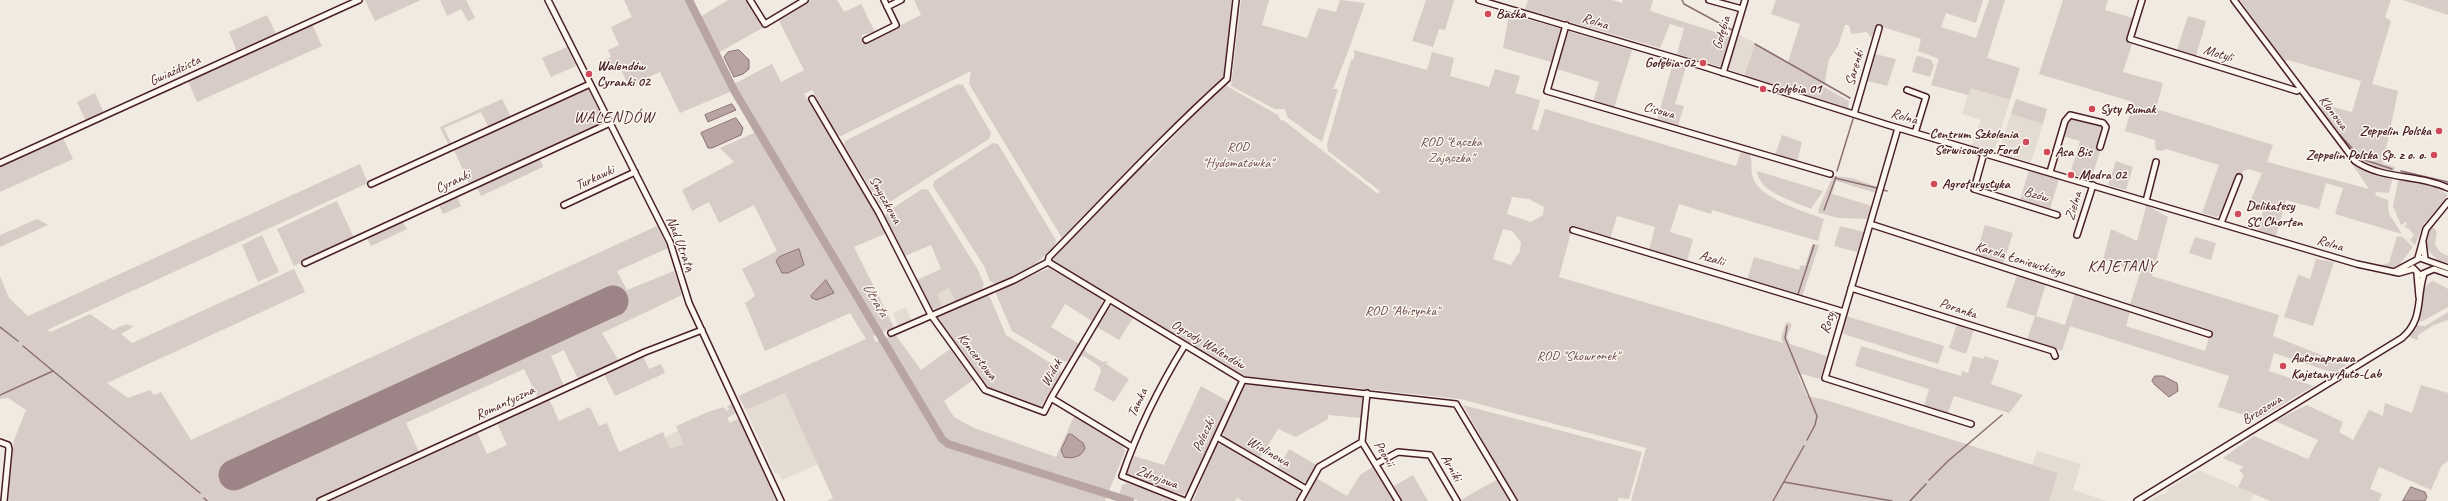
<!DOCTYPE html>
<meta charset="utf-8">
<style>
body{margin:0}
canvas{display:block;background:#f0eae0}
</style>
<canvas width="2448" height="501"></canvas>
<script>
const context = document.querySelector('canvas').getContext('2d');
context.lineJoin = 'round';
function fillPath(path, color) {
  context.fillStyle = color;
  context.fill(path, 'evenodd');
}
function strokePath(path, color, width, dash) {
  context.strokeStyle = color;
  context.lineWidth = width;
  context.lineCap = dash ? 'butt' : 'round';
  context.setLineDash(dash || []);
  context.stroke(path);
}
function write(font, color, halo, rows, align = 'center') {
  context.font = font + ' Caveat,sans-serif';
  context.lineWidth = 3;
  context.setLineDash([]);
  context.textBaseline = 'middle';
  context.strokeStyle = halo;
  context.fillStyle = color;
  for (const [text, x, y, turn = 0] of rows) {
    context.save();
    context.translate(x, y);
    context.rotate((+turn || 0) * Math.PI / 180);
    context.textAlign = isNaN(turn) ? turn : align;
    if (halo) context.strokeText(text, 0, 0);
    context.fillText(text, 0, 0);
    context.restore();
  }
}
fillPath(new Path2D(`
 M1738,34L1755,43L1744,74L1730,70L1728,66Z
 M1970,87L2010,100L1994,152L1972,145L1981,120L1962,114Z
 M2011,114L2043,124L2031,162L1998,153Z
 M949,288L955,301L942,306L936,294Z
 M906,307L911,320L898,326L893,313Z
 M785,393L818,464L782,480L779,474L774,472L746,410Z
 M678,431L683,444L670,449L665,437Z
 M2037,451L2081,464L2073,490L2107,501H2049L2058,473L2032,465Z
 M2199,470L2254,494L2250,501H2149L2161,494L2162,495L2166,493L2168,489Z`), '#e4dbd2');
fillPath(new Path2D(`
 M365,0H421L375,21Z
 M440,0H466L475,18L468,21L461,9L447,16Z
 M624,0H692L700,17L728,0H749L764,27L718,53L734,84L772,64L781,82L804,70L778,19L810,0H837L844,12L861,4L875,32L861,35L865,43L921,15L914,0H1232L1224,81L1209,90L1062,238L969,84L971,71L841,136L837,135L812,90L804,94L868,197L887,233L854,247L894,327L873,336L876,342L895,334L921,370L950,349L973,380L944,401L954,417L974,428L1056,457L1074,416L1122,445L1125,451L1105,501H827L833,498L785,393L746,410L738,396L866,339L850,313L765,351L745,303L755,296L742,269L777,251L754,205L719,223L709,202L692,211L682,190L734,162L720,148L754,133L732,91L680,113L660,72L629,86L620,68L609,72L604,60L611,57L608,50L619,45L611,27L632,17Z
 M1241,0H1269L1262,25L1307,38L1318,8L1336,12L1340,0L1365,3C1355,32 1345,61 1333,89H1338L1322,142L1287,117L1285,109H1275L1231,86Z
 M1426,0H1454L1445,30L1439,29L1433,47L1412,41Z
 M1528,0H1612L1622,3L1623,0H1653L1650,11L1731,37L1722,67L1677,54L1684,28L1670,24L1660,48L1525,9Z
 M1776,0H1983L1976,23L1946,13L1941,27L1976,38L1989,0H2005L1987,58L2020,68L2010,100L1971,88L1968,95L1931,85L1939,59L1918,51L1921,39L1877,25L1871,38L1867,32L1851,34L1849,25H1845L1838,46L1829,59L1824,87L1849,101L1848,108L1744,76L1755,43L1788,62L1800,24L1771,14Z
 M2063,0H2108L2105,10L2133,18L2126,42L2132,44L2123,72L2163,83L2156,109L2273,145L2267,162L2369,189L2348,158L2366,171L2390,177L2392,181L2389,193L2376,192L2375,195L2388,200L2389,214L2402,234L2335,214L2343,188L2326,183L2319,209L2286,200L2276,236L2257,230L2263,211L2248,207L2262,173L2249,169L2243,171L2241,178L2236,176L2221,215L2216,217L2202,213L2219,165L2166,149L2161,151L2156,150L2155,140L2125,131L2133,102L2039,74Z
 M2240,0H2391L2385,17L2391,21L2372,84L2398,91L2383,164L2395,167L2394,171L2374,167L2358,157L2318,107L2322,104L2352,112L2361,81L2288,60L2285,62Z
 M2403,0H2448V15Z
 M1509,14L1562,29L1551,62L1503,48Z
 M267,15L276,34L237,52L229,32Z
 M2188,16L2206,21L2196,56L2177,50Z
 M312,24L322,46L197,102L188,81Z
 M1568,31L1632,50L1614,108L1593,102L1599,82L1557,69Z
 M567,47L576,66L551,77L542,58Z
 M1354,50L1427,70L1432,52L1454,58L1450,76L1489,87L1495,69L1520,76L1515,93L1540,100L1532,129L1538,131L1545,109L1736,166L1741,151L1750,154C1753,162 1750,171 1753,178C1760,199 1804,211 1824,219L1818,241L1712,210L1711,214L1679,204L1670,232L1693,239L1687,261L1649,250L1655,227L1617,216L1610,239L1572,228L1559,277L1783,343L1781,338L1786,322L1792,324L1787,337L1790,344L1827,356L1820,379L1802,374L1798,375L1807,396L1826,400L2058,473L2049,501H1631L1646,448L1460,399L1244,376L1050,260L1145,162L1148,164L1223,84L1278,115L1281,121L1283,120L1378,194L1380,191L1328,151L1327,144L1351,60L1354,59ZM1512,197L1529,199L1544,207L1543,215L1531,222L1507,214ZM1503,229L1512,231L1521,242L1520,251L1511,265L1493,259Z
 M1875,54L1896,59L1887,86L1868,81Z
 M1919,56L1931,60L1934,65L1930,77L1912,72L1916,57Z
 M1673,63L1686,67L1675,104L1684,106L1678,126L1657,120Z
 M958,84L963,85L991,133L989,139L885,205L880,204L844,145L845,141Z
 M585,88H588L604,120L601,124L470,185L453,148Z
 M95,93L104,113L86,121L77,102Z
 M502,99L511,117L489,128L481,112L444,128L452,145L449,146L440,127Z
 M2016,99L2047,109L2043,124L2011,114Z
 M2075,116L2101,125L2102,127L2096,146L2101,148L2091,180L2070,174L2080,141L2062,136L2066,122Z
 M1782,135L1802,142L1797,162L1775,155Z
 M63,138L73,159L0,192V166Z
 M993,143L998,144L1056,240L1055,245L1033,267L995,284L990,281L984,266L933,186L934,181Z
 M540,159L543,167L481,196L477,188Z
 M2116,161L2133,167L2126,190L2108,185Z
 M360,164L368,183L47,330L51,332L90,314L113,330C120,327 127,321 133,327L121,334L132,343L294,269L305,292L107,383L128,398L150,390L154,395L161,392L191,440L657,226L668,248L617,271L627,290L674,271L682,295L602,333L619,361L578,379L564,350L551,356L564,386L538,398L524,369L406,423L419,452L314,501H8L14,440L26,410L8,398L0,399V276L9,298L28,316Z
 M2029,170L2059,179L2050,209L2020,200Z
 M1757,171L1823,191L1811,209C1794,201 1758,192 1757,171Z
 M1833,176L1852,178L1878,187L1876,193L1836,181L1832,194L1872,206L1868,219L1839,218L1819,213L1818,210Z
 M2402,180L2436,187L2448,195L2424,224L2415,245L2410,240L2414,235L2409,229L2404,227L2407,224L2406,222L2401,225L2393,206L2398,181Z
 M922,189L928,190L977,268L984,284L982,289L955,301L949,288L937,294L942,306L935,309L930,308L917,280L941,269L931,245L905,256L885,216L887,212Z
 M457,197L461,206L443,214L439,205Z
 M337,201L354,238L294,266L277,229Z
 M2144,204L2168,217L2152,276L2279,315L2273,336L2347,365L2334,373L2274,353L2269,371L2314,386L2258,419L2218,407L2229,376L2070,326L2062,351L2027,340L2035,316L2006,307L2017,275L2046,284L2036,316L2065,325L2075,293L2130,311L2126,326L2205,351L2211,330L2130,304L2140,273L2103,260L2111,229L2137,241L2146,207Z
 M37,219L48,225L0,247V235Z
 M403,222L407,229L371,246L367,238Z
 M1985,225L2013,233L2003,264L1976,255Z
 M1840,226L1864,232L1857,252L1834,246Z
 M2433,227L2437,232L2435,245L2440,252L2448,256V263L2439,262L2426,248L2428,233Z
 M262,235L279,272L258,282L242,245Z
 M2397,236L2403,237L2413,247L2400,264L2402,265L2391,268L2378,266L2389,263Z
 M2195,237L2216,243L2211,260L2189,253Z
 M1812,244L1819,245L1802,297L1747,280L1754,257L1799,270L1801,265L1805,266Z
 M2316,259L2334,262L2313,326L2284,317L2298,275L2310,279Z
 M1049,268L1101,298L1102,303L1092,321L1065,304L1051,327L1079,344L1068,361L1064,362L1012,331L996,294L998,290Z
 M2433,281L2448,289V307L2421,322L2419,320C2422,309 2420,284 2433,281Z
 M985,295L990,297L1006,335L1060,369L1061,373L1041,406L986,386L938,320L939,316Z
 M1113,306L1133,318L1119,340L1097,327L1108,307Z
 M2448,312V320L2434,325L2418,335V340L2411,338L2410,335L2416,325L2425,326Z
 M1846,316L1944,346L1938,364L1844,334L1842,330Z
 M1957,324L1974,329L1966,354L1949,348Z
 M1085,346L1086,352L1103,362L1108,361L1106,364L1129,379L1114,402L1094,390L1101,371L1100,367L1084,356L1078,358Z
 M1861,346L1961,376L1962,371L1968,373L1973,356L1983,359L1985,356L1999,361L1991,384L2023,395L2009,413L1954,396L1948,413L1924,406L1929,389L1855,366Z
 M643,356L649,369L661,364L665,373L615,396L604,374Z
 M1248,383L1359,395L1363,399L1361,418L1328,415V419L1296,437L1278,429L1260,458L1224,437L1223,432L1243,387Z
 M2421,385L2448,393V461L2442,465L2431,490L2379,467L2370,489L2382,494L2379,501H2270L2238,487L2244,475L2239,470L2244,467L2223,458L2254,436L2308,459L2318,440L2275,421L2307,405L2343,422L2339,432L2353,440L2369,410L2383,416L2385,403L2412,413Z
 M1201,386L1229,402L1188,492L1183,495L1129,477L1127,473L1134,456L1164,465Z
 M549,399L559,421L590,407L599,426L607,423L619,452L663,432L670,449L683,444L676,426L708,412L724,407L726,411L729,409L727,406L732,404L736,413L727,418L730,423L739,418L776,501H327L477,432L487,454L507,445L497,423Z
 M1463,405L1642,452L1629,499L1619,498L1618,501H1517Z
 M1222,443L1299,489L1300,493L1296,501H1243L1237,498L1235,501H1193L1217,444Z
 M1289,449L1316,465L1307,481L1302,483L1278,468Z
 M1374,466L1394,501H1303L1316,478L1347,496L1360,475Z
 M1413,475L1428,501H1402L1394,486Z
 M1498,479L1510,501H1459Z
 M1127,483L1179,501H1139L1119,495L1122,485Z`), '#d8ccc6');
const water = new Path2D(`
 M739,50L749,60V69L743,74L734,77L724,57L728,52Z
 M732,104L736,110L708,122L705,115Z
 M736,118L743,128L741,135L712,148H708L701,133Z
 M799,249L804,265L788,273H782L776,261L779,257Z
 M826,280L834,293L817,300L812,298L811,296Z
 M2155,376H2163L2177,383L2178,391L2169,397L2155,385L2152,381Z
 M1071,434L1083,443L1085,448C1082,457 1072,459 1064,457L1061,450L1068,435Z
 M2411,487L2425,492L2427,497L2425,501H2403Z`);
fillPath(water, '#b8a4a2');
strokePath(water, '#8c6f72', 1);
strokePath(new Path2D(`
 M1682,0L1684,4L1732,30
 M1755,44L1850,98
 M2340,135L2362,159L2392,169
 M1837,171L1853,119
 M2401,171L2448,182
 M1835,178L1877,188
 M1883,190L1887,191
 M1824,210L1836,177
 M1798,294L1814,245
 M1787,326L1785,338L1817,416L1815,425L1807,440
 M0,327L18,341
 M23,346L200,493
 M0,395L53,371
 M1929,480L1948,461L2002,415
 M1784,482L1892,501
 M204,498L207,501
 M1773,501L1804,446
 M1910,501L1926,484`), '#8c6f72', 1.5);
strokePath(new Path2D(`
 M689,0L735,92L942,439L948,444L1130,501`), '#b8a4a2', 8);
strokePath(new Path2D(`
 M234,475L613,301`), '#9d8486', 31);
const minor = new Path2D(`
 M548,0L670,242L689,303L781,501
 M750,0L765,24L805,0
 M1479,0L1702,66L1888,125L2357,264L2399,273L2413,269
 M1709,0L1742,9
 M2142,0L2130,39L2297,91L2300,89
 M2234,0L2355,161C2382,180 2419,174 2448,188
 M887,7L901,0
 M1566,25L1547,91L1830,174
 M866,40L896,25L884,0
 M1723,73L1745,0
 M1907,90L1926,97L1915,133
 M812,99L879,213L931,315L985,390L1044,412L1051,398
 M1854,114L1879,28
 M1898,128L1825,378L1971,424
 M1984,153L1974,189L2057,215
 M0,163L359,0
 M2050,172L2065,121L2070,115L2103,123L2106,127L2100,147
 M371,184L590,84
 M2146,201L2156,162
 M564,205L635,172
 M2221,223L2239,177
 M1870,224L2209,334
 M1573,230L1844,312
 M2077,235L2093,185
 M2423,242L2425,259
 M2418,258L2426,229L2448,202
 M1048,262L1243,380L1456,404L1514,501
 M1048,262L1049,257C1108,197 1165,135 1227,79L1236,0
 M305,263L610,123
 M2413,268L2420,275L2434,269L2448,274
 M2394,272L2420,258L2448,268
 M2417,274L2419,297
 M1851,288L2053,351L2055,356
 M1109,300L1051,398L1132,447
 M891,333L1014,280L1048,262
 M1185,345C1159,387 1138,429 1122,476L1185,501
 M1367,393L1362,442L1398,501
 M1217,437L1306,489
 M0,442L8,445L9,449L4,501
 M1376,464L1398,452L1430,455L1457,501
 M320,501L645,352L702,330
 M1187,501L1243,380
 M1300,501L1319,467L1362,442
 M2137,501L2402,338C2424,319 2416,298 2424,274`);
strokePath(minor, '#4a1f2b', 8);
strokePath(minor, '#fbf7ec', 5);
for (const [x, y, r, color] of [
 [1488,14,4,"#d1495b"],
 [1703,63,4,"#d1495b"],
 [589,74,4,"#d1495b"],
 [1763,89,4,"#d1495b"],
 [2092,109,4,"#d1495b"],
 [2439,131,4,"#d1495b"],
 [2026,142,4,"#d1495b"],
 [2047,152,4,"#d1495b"],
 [2434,155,4,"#d1495b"],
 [2071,175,4,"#d1495b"],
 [1934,184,4,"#d1495b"],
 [2238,214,4,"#d1495b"],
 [2283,366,4,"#d1495b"]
]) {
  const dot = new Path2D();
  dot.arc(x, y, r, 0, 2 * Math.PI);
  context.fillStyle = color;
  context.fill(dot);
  strokePath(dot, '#fbf7ec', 1.5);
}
write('bold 14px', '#4a1f2b', '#fbf7ec', [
 ["Baśka",1496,14],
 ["Gołębia 02",1695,63,"right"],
 ["Walendów",597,66],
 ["Cyranki 02",597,82],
 ["Gołębia 01",1771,89],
 ["Syty Rumak",2100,109],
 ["Zeppelin Polska",2431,131,"right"],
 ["Centrum Szkolenia",2018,134,"right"],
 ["Serwisowego Ford",2018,150,"right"],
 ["Asa Bis",2055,152],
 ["Zeppelin Polska Sp. z o. o.",2426,155,"right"],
 ["Modra 02",2079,175],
 ["Agroturystyka",1942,184],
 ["Delikatesy",2246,206],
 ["SC Chorten",2246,222],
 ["Autonaprawa",2291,358],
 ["Kajetany Auto-Lab",2291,374]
], 'left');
write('14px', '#4a1f2b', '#fbf7ec', [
 ["Rolna",1595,22,17],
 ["Gołębia",1722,33,-73],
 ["Motyli",2218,54,17],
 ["Sarenki",1855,68,-74],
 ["Gwiaździsta",175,71,-25],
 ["Cisowa",1659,111,16],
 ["Klonowa",2333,113,53],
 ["Rolna",1904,117,16],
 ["Turkawki",595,178,-25],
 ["Cyranki",453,182,-25],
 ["Bzów",2036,195,17],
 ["Smyczkowa",885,200,61],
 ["Zielna",2074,206,-73],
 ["Nad Utratą",680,244,69],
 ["Rolna",2330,244,17],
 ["Azalii",1712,259,17],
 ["Karola Łoniewskiego",2020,260,17],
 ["Poranka",1958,309,18],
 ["Rosy",1828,323,-73],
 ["Ogrody Walendów",1208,345,31],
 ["Koncertowa",977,357,52],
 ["Widok",1052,373,-60],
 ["Romantyczna",505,403,-25],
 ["Tamka",1138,403,-65],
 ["Brzozowa",2262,410,-32],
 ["Poleczki",1204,435,-65],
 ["Wiolinowa",1268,452,30],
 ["Peonii",1384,454,59],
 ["Arniki",1451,468,59],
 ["Zdrojowa",1157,478,20]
]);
write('14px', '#6e4a52', '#fbf7ec', [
 ["ROD \"Łączka",1451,142],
 ["Zajączka\"",1451,158],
 ["ROD",1238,147],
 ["\"Hydomatówka\"",1238,163],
 ["ROD \"Abisynka\"",1402,311],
 ["ROD \"Skowronek\"",1578,356]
]);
write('italic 15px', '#704e55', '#fbf7ec', [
 ["Utrata",875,300,59]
]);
context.letterSpacing = '1px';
write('16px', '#4a1f2b', '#fbf7ec', [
 ["WALENDÓW",614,118],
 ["KAJETANY",2122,267]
]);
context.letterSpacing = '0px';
</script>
